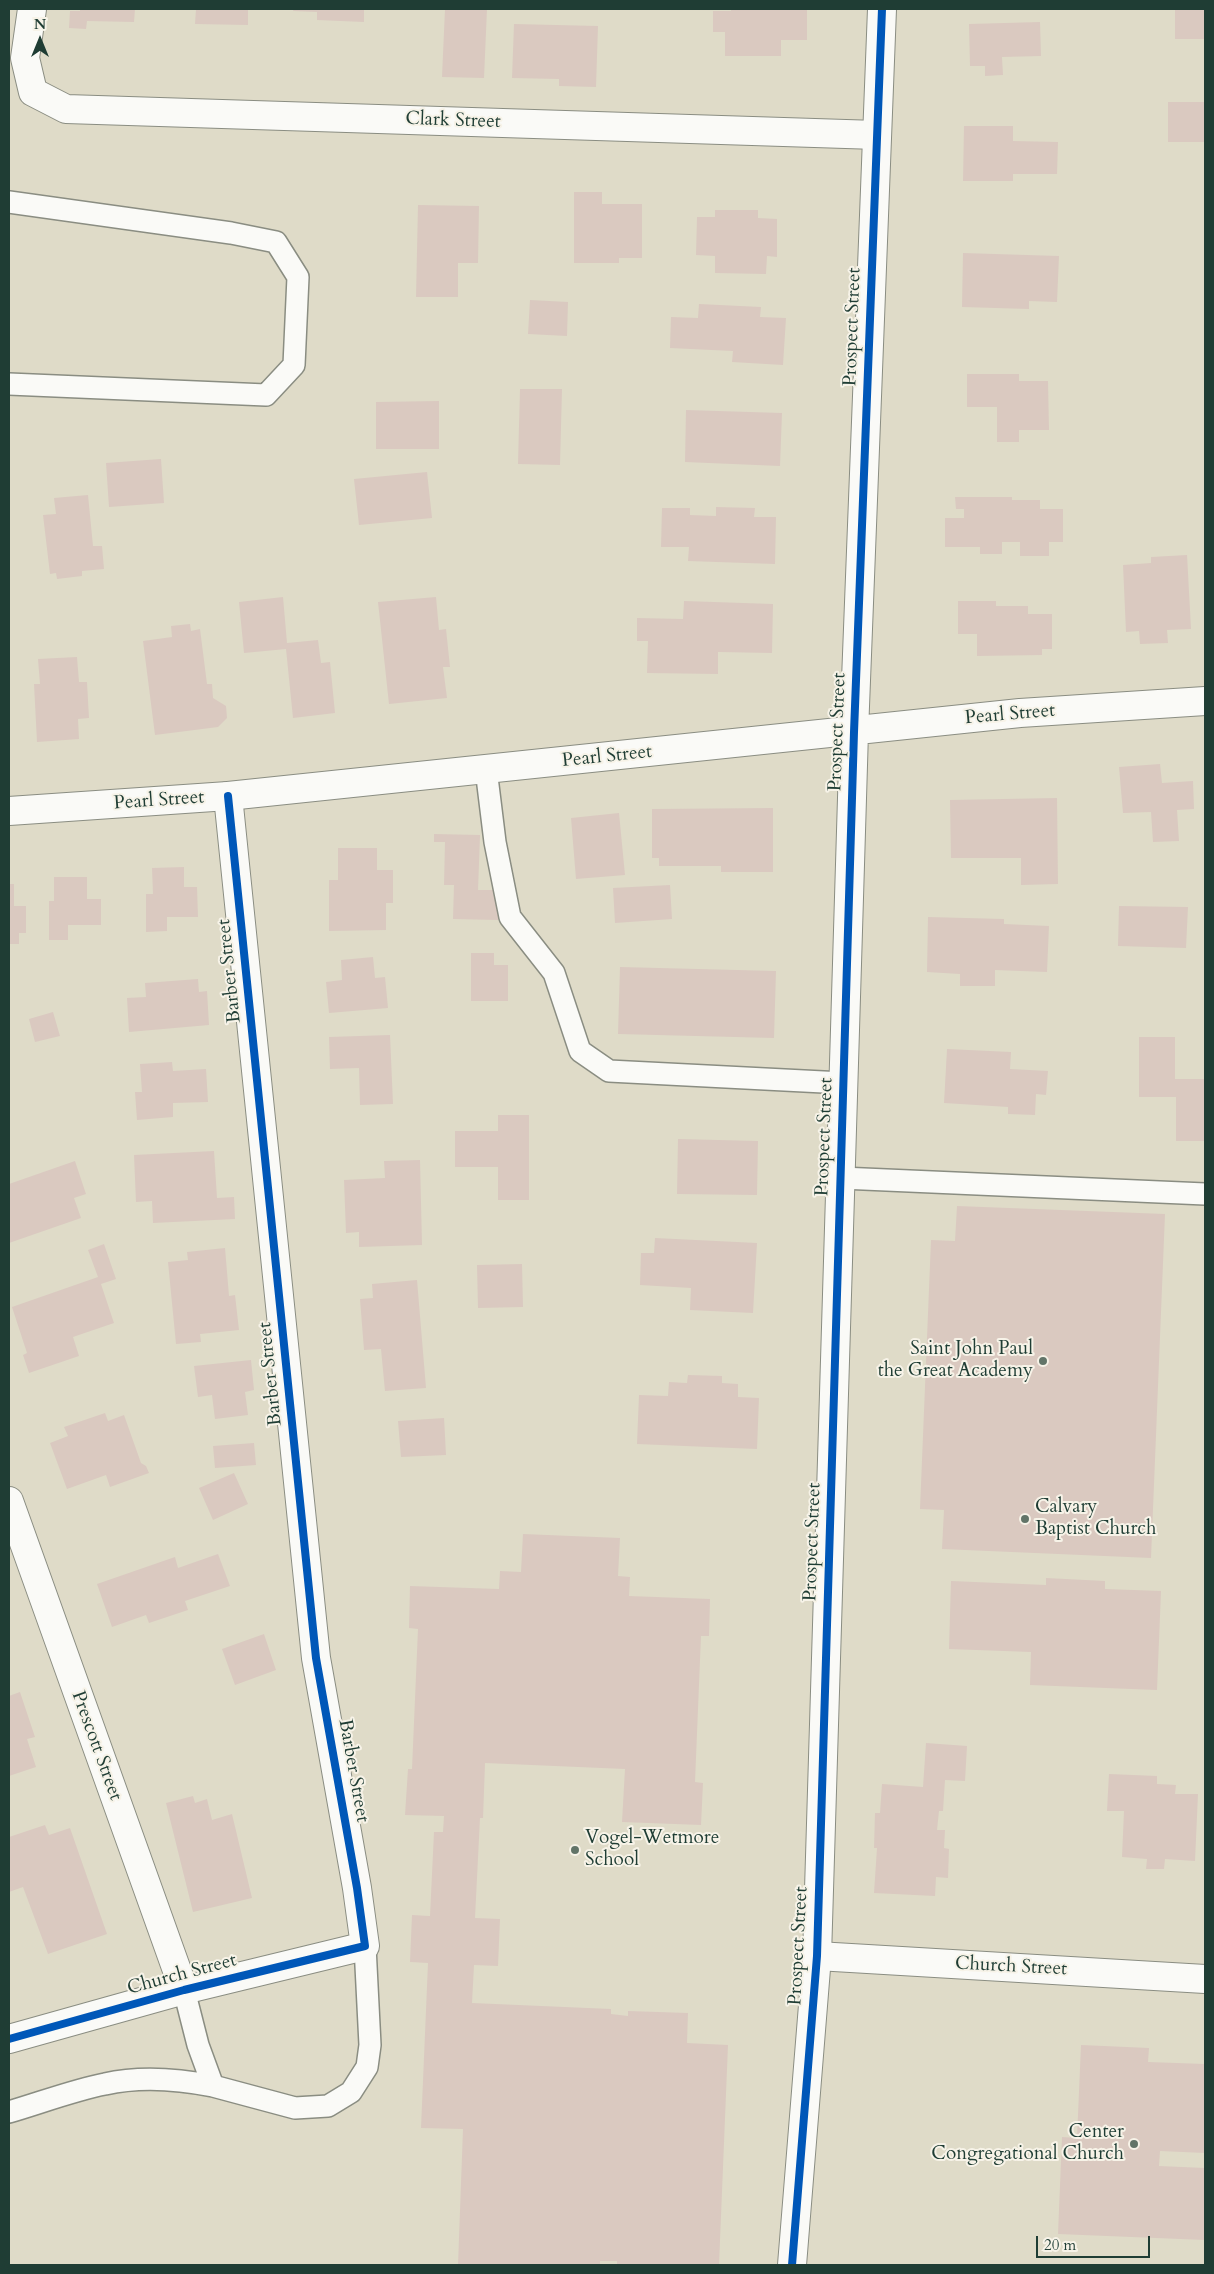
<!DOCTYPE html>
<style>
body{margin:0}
#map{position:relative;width:1214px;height:2274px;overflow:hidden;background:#dfdbc8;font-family:Cardo,serif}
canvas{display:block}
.frame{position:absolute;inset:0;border:10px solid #1f3d34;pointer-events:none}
.north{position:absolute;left:15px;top:15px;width:50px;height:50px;-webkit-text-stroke:4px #f7f3e8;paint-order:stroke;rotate:0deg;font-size:14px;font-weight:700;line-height:20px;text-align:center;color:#1f3d34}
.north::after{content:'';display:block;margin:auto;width:18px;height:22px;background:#1f3d34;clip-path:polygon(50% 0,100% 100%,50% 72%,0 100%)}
.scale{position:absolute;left:1036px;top:2236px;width:114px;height:22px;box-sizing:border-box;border:2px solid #1f3d34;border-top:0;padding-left:6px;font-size:15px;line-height:18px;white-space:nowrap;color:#1f3d34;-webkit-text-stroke:4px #f7f3e8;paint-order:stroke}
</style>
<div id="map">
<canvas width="1214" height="2274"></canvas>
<div class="frame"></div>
<div class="north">N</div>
<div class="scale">20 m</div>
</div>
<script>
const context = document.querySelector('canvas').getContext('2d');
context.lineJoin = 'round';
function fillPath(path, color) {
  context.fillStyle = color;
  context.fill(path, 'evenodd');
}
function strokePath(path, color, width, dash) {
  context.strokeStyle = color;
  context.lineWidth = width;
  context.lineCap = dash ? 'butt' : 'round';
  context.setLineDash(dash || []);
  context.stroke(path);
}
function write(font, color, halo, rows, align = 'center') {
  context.font = font + ' Cardo,serif';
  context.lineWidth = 4;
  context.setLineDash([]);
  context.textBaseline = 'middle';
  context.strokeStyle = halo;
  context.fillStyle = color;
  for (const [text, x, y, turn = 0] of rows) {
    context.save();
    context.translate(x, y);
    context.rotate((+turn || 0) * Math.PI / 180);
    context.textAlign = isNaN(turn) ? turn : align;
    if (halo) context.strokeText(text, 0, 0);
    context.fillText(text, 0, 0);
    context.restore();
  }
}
fillPath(new Path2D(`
 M80,9H135L134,22L87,21L86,29L69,28L70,11H80Z
 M196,9H248V25L195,24Z
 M294,9H364V22L317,20V12L293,11Z
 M445,9H487L484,78L442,77Z
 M731,9L807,10V40H781V56H725V32H713V11H731Z
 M1175,9H1205V39H1175Z
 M1040,22L1041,56L1002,57L1003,75L985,76V66H970L969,24Z
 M514,24L598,26L596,87L559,86V79L512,78Z
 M1168,102H1205V142H1168Z
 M964,126H1013V141L1058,142L1057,174H1013V181H963Z
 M574,192H602V204H642V258H619V263H574Z
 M418,205L479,206L478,263H458V297H416Z
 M715,210H758V218L777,219V257L767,256L766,274L715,273V256L696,255L697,217H715Z
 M963,253L1059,256L1057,302L1029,301V309L962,307Z
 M530,300L568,302L567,336L528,334Z
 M699,304L761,307L760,317L786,318L783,365L732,362L733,351L670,348L671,317L698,318Z
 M967,374H1019V381H1048L1049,430H1019V442H997V407H967Z
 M520,389H562L560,465L518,464Z
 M439,401V449H376V402Z
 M686,410L782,413L780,466L685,462Z
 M161,459L164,503L109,507L106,463Z
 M427,472L432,518L359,525L354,479Z
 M88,495L93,546H102L104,569L82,571V576L57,579L56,573L50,574L43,515L56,514L54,498Z
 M955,497H1012V500H1040V509H1063V542H1049V556H1020V542H1002V554H980V547H945V518H964V509H956Z
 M716,507L755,508L754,517H776L775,564L688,561L689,547H661L662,508H690V515L716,516Z
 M1187,555L1191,629L1167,630L1168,643L1140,644L1139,631L1126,632L1123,565L1151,563V557Z
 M283,597L287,643L318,640L321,663L330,662L335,713L293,718L286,649L244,653L239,602Z
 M436,597L439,630L446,629L450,667H443L447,698L389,704L378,602Z
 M684,601L773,604L772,653L718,652V674L647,673L648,641H637V618L683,619Z
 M958,601H996V606H1028V614H1052V649H1042V655L977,656V634H958Z
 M190,624L191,631L200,629L207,684H212L213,698L226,706L227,718L218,727L155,735L143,641L172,637L171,626Z
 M77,657L79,682H87L89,718L78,719L79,739L37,742L34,684H40L38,659Z
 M1160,764L1162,783L1193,781L1194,809L1177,810L1179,841L1153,842L1151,812L1123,813L1119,767Z
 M1057,798L1058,884L1021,885V858H951L950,800Z
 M773,808V872H721V866H659V858H652V809Z
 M619,813L625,875L576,879L571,818Z
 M434,834L480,835L478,890H499L498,920L453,919L454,885H444L445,842H434Z
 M338,848H377V870H393V903H386V930L329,931V880H338Z
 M184,867V887H197L198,917H167V931L146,932V894H153L152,868Z
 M54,877H87V899H101V925H68V940H49V901H54Z
 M9,884H14V906H26V933H19V944H9Z
 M670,885L672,919L615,923L613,888Z
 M1119,906L1188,907L1186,948L1118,946Z
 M928,917L1004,919V924L1049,926L1047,972L995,970V986H960V974L927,972Z
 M471,953H494V965H508V1001H471Z
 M373,957L375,978L385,977L388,1008L329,1013L326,982L342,980L341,960Z
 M620,967L776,971L774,1038L618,1034Z
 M198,979L199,992L207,991L209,1025L129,1032L127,998L146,997L145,983Z
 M53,1012L60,1036L35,1042L29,1019Z
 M390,1035L393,1104L360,1105L359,1068L330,1069L329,1037Z
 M1139,1037H1175V1079H1205V1141H1176V1097H1139Z
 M947,1049L1011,1052L1010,1069L1048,1071L1046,1095L1036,1094L1035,1115L1008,1114V1107L944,1103Z
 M172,1062L173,1071L206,1069L208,1102L173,1103V1117L137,1120L135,1092H142L140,1064Z
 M498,1115H529V1200H498V1167H455V1131H498Z
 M678,1139L758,1141L757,1195L677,1194Z
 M214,1151L217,1198L234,1197L235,1219L153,1223L152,1201L136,1202L134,1155Z
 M420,1160L422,1245L359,1247V1232L346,1233L344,1180L385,1178L384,1161Z
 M75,1161L86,1194L74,1198L81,1218L9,1243V1184Z
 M957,1206L1165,1214L1151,1558L942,1549L944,1510L920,1509L931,1240L955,1241Z
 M655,1238L757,1243L753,1313L690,1310L691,1288L640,1285L641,1253H654Z
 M104,1244L116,1279L101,1284L114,1323L73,1337L79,1356L29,1373L23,1355L27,1353L12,1307L98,1277L88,1250Z
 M225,1248L229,1296L235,1295L239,1330L200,1334L201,1342L176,1344L168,1262L188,1260L187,1252Z
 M522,1264L523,1307L478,1308L477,1265Z
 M417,1280L426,1388L385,1391L381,1349L364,1350L360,1299L373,1298L372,1284Z
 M251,1360L254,1390L245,1392L248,1415L215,1419L212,1395L198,1397L194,1366Z
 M688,1375L722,1376V1383L738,1384V1397L759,1398L757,1449L637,1444L639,1395L668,1396L669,1382L687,1383Z
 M105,1413L108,1421L124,1415L141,1463L146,1466L149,1473L110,1487L106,1475L67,1489L50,1443L68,1436L64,1427Z
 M444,1418L446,1455L401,1457L398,1421Z
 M254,1443L256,1465L215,1468L213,1446Z
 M234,1473L248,1504L213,1520L199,1488Z
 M523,1534L620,1538L618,1576L630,1577L629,1596L710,1599L709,1636H701L695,1782L703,1783L701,1825L622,1822L625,1769L485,1763L483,1818H480L475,1918L500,1919L498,1966L474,1965L472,2003L611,2009V2014L628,2016V2011L688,2013L687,2043L728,2045L719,2265H617V2261H600V2265H458L463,2129L421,2128L428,1963L410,1962L412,1915L430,1916L434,1832H443L444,1816L405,1815L408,1769H412L418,1629L409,1628L410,1586L499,1589L500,1571L521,1572Z
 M218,1554L230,1586L185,1601L188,1610L149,1623L146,1615L112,1627L97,1584L175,1557L178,1568Z
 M1046,1578L1105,1581V1589L1161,1591L1157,1690L1030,1685L1031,1652L949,1649L951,1581L1046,1585Z
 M264,1634L276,1670L235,1685L222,1649Z
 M20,1692L35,1737L27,1739L36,1767L9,1776V1696Z
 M926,1743L967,1746L965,1781L945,1780L943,1811H939L937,1830H945L944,1848L949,1849L948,1878L936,1877L935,1896L874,1893L877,1848H874L875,1813H880L882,1784L923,1787Z
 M1109,1774L1157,1776V1784L1176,1785L1175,1794H1198L1195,1861L1165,1859L1164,1869H1146L1147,1859L1122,1857L1124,1811H1107Z
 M193,1796L195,1803L207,1799L212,1820L232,1814L252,1898L193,1912L166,1803Z
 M45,1825L49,1835L70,1828L107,1934L48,1954L23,1887L9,1892V1837Z
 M1081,2045L1149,2048L1148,2062L1205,2064V2153L1160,2151L1159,2166L1205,2168V2240L1058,2234L1062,2137L1077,2138Z`), '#dac9c0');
const lane = new Path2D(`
 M9,202L231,233L276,242L298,277L294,365L266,395L9,384
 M486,769L495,842L510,917L554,973L580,1051L609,1071L843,1083
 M841,1178L1205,1194
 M184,1990L198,2045L213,2086L295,2108L328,2106L351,2092L367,2067L370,2045L365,1946
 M9,2112C40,2103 74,2090 105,2084C140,2076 178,2079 213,2086`);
const street = new Path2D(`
 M32,9L25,58L33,92L66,109L877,135
 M9,1501L184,1990
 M817,1956L1205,1979
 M9,2039L184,1990L365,1946L357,1888L316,1658L228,796`);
const secondary = new Path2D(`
 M9,811L228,796L1020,713L1205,701
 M792,2265L817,1956L854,732L882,9`);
strokePath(lane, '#8a8d82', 24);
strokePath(street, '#8a8d82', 30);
strokePath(secondary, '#8a8d82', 30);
strokePath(lane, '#fafaf7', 21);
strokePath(street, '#fafaf7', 28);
strokePath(secondary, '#fafaf7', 28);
strokePath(new Path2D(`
 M9,2039L184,1990L365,1946L357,1888L316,1658L228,796
 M792,2265L817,1956L854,732L882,9`), '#0057b8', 8);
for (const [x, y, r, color] of [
 [1043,1361,5,"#627468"],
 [1025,1519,5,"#627468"],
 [575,1850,5,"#627468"],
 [1134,2144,5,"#627468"]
]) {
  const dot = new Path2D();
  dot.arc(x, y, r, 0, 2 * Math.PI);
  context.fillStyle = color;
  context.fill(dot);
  strokePath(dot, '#f7f3e8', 2);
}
write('19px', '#1f3d34', '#f7f3e8', [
 ["Clark Street",453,121,2],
 ["Prospect Street",853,327,-88],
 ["Pearl Street",1010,715,-5],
 ["Prospect Street",838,732,-88],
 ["Pearl Street",607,757,-6],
 ["Pearl Street",159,801,-4],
 ["Barber Street",230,971,-96],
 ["Prospect Street",825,1137,-88],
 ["Barber Street",271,1374,-96],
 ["Prospect Street",813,1542,-88],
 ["Prescott Street",96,1746,70],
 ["Barber Street",353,1771,80],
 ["Prospect Street",799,1946,-87],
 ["Church Street",1011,1967,3],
 ["Church Street",182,1975,-15]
]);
write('19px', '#1f3d34', '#f7f3e8', [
 ["Saint John Paul",1033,1350],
 ["the Great Academy",1033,1372],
 ["Calvary",1035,1508,"left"],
 ["Baptist Church",1035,1530,"left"],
 ["Vogel-Wetmore",585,1839,"left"],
 ["School",585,1861,"left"],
 ["Center",1124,2133],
 ["Congregational Church",1124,2155]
], 'right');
</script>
